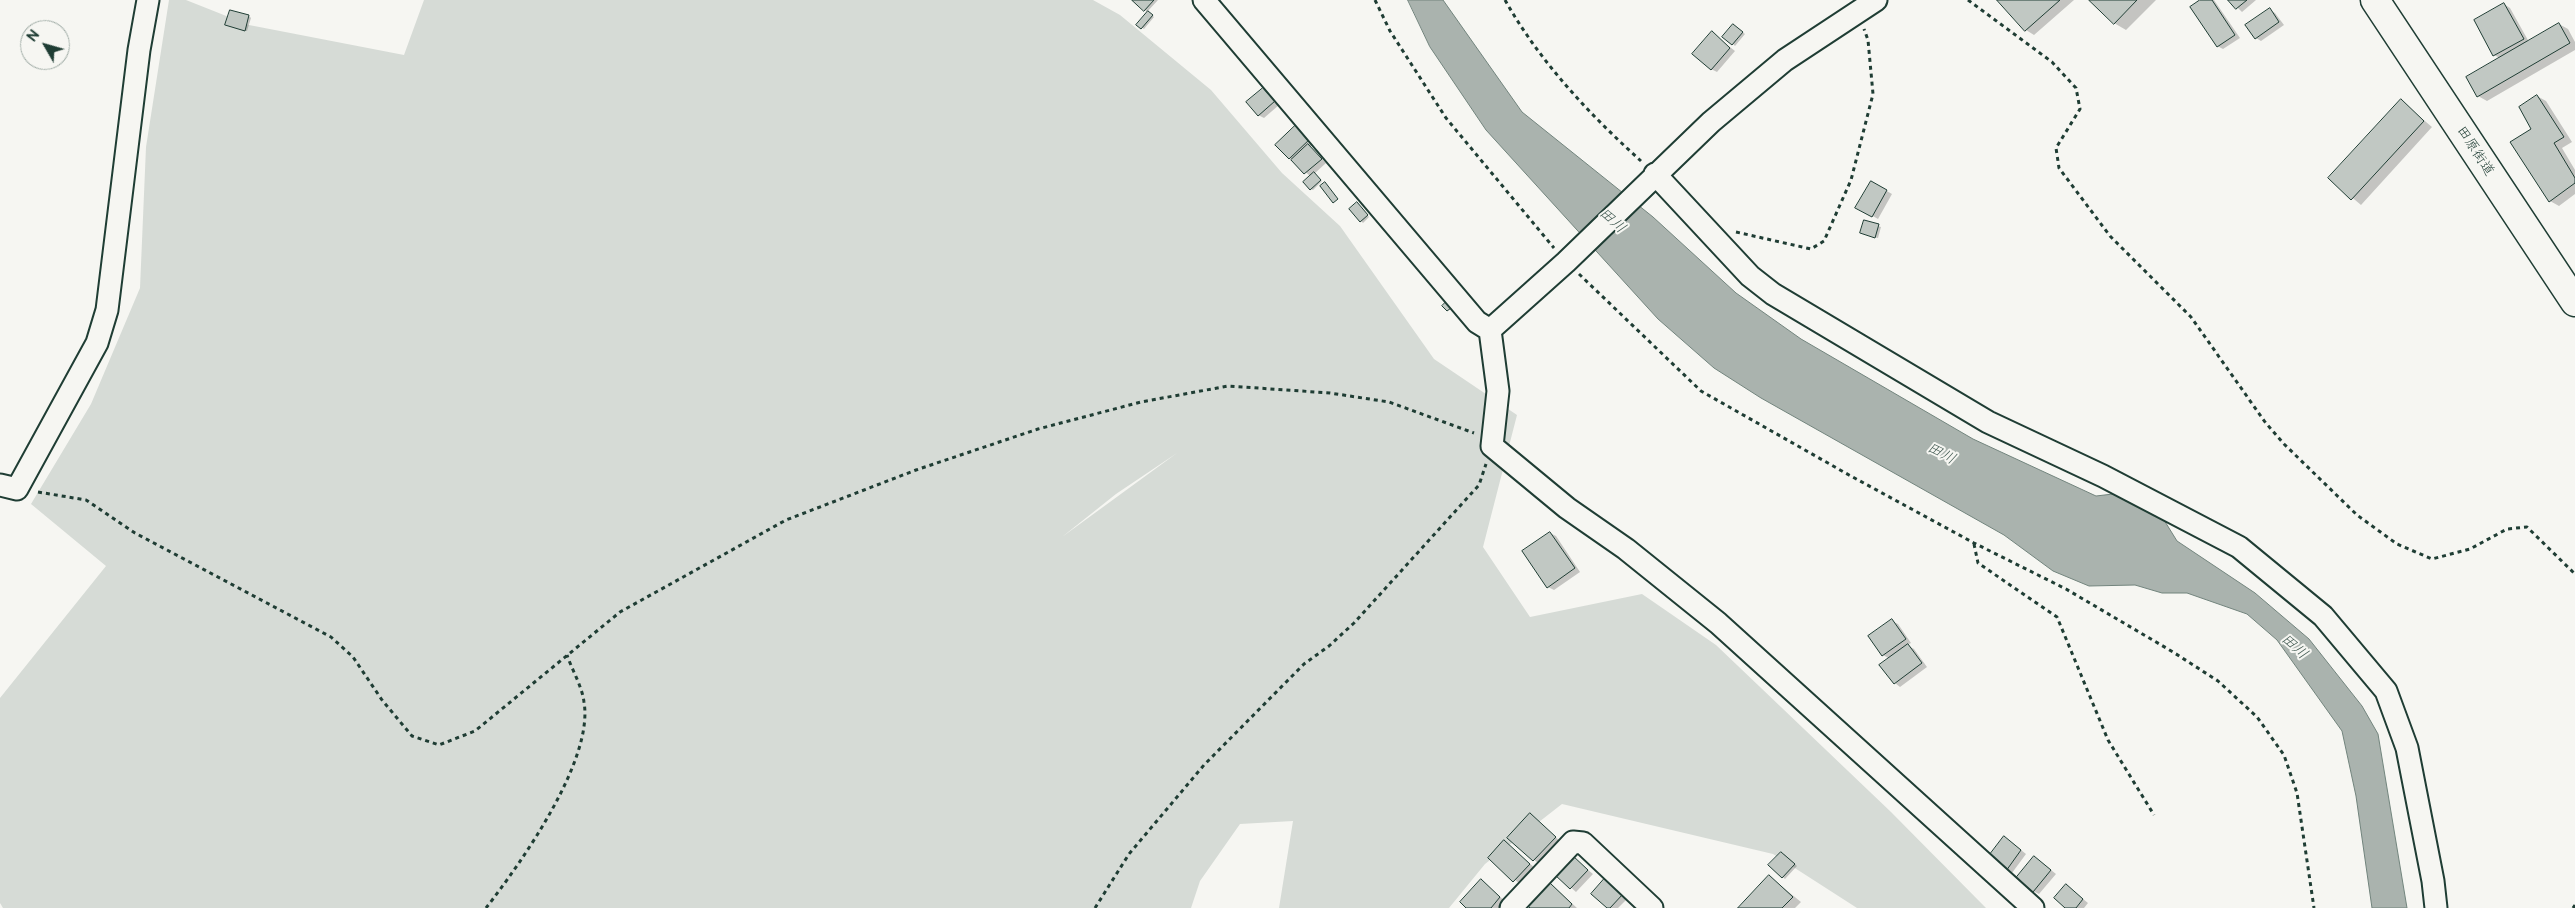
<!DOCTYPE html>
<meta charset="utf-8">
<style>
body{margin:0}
#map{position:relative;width:2575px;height:908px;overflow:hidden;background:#f6f6f2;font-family:"Balsamiq Sans",sans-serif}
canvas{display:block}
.north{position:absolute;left:20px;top:20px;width:50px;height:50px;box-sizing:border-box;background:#f6f6f2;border:1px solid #a0aca6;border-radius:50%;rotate:308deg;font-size:14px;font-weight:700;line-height:20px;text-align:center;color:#1f3d34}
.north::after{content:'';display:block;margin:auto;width:18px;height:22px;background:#1f3d34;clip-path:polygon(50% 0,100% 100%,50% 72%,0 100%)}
</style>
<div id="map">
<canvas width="2575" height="908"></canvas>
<div class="north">N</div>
</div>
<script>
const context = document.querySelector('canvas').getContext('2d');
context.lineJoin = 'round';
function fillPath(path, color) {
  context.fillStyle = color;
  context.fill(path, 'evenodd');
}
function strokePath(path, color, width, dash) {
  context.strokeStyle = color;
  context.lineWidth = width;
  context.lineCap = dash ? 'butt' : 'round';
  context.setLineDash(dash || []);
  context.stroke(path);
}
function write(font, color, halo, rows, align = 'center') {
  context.font = font + ' "Balsamiq Sans","Klee One",sans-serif';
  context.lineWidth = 4;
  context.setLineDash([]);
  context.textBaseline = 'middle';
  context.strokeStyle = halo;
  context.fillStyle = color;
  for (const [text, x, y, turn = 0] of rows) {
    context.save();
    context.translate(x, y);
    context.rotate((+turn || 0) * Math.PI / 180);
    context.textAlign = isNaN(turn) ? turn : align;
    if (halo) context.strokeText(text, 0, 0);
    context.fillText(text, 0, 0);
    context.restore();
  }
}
fillPath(new Path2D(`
 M169,0H186L249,25L404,55L424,0H1093L1120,15L1211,90L1282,173L1340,226L1434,359L1517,415L1483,547L1530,617L1642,594L1716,645L1891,812L1986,908H1857L1773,854L1562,804L1485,864L1449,908H1279L1293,821L1240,824L1200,881L1191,908H3L0,903V698L106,566L31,504L91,404L140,288L146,147ZM1177,453L1062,537L1116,494Z`), '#d6dbd6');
const water = new Path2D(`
 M1408,0H1443L1522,112L1653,217L1736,293L1801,339L1973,439L2096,496L2113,494L2164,520L2177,541L2255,593L2309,639L2362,706L2378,734L2407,908H2372L2356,796L2342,731L2277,640L2247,614L2187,593H2162L2135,585L2089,586L2053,571L2004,535L1761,398L1714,368L1658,319L1486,130L1430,47Z`);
fillPath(water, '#aab3ae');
strokePath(water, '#72847d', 1);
fillPath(new Path2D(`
 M1134,0H1158L1147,12Z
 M1999,0H2074L2034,35L2026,30Z
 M2091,0H2156L2126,30L2114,23Z
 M2202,0H2214L2240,38L2223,49L2217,46Z
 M2230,0H2256L2242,12Z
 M2504,4L2510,8L2529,42L2559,24L2568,29L2575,42V50L2487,101L2478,96L2500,58L2494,55Z
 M2270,10L2275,13L2284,25L2261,41L2256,38Z
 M1148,12L1154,17L1144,29L1138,25Z
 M249,16L251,18L247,31L229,26Z
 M1736,27L1745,34L1735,46L1733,44Z
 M1712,33L1735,51L1717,72L1711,69Z
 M1263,89L1279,105L1264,118L1258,115Z
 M2537,96L2546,101L2572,142L2562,148L2575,170V194L2559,206L2550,201L2533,129Z
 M2401,101L2432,127L2361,205L2329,178Z
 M1299,124L1317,141L1310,147L1326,163L1314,174L1322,181L1313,190L1311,189V177L1290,158Z
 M1871,182L1892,194L1878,219L1857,207Z
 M1359,205L1369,217L1363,223L1361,221Z
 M1865,222L1881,227L1878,238L1864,234Z
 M1550,533L1556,536L1580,572L1554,590L1548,587Z
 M1892,621L1898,624L1911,643L1907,645L1914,649L1927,667L1900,687L1895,683L1890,659L1883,655Z
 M1530,815L1560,841L1539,864L1509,838Z
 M2010,841L2026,854L2012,873L2006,870Z
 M1504,842L1535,868L1520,884L1489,858Z
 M1784,854L1797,866L1785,879L1770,865Z
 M1572,857L1593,874L1576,892L1556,874Z
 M2040,861L2056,874L2039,894L2033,891Z
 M1769,876L1801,902L1795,908H1740Z
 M1481,881L1505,901L1499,908H1467Z
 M1611,883L1628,898L1618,908H1609Z
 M1550,884L1555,888L1577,908H1532Z
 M2067,886L2088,903L2084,908H2067Z`), '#0003');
const building = new Path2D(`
 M1132,0H1154L1144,11Z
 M1997,0H2060L2025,31Z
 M2089,0H2137L2114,24Z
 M2200,0H2212L2235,35L2217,47L2190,7Z
 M2228,0H2247L2236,9Z
 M2504,3L2524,39L2493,56L2474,20Z
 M2270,8L2279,22L2255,39L2245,25Z
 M230,10L249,15L245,31L225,25Z
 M1148,11L1153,15L1141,29L1136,25Z
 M2559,23L2570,43L2477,97L2466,77Z
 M1733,24L1743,32L1732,45L1722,37Z
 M1712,31L1730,48L1711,70L1692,54Z
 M1263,88L1275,101L1258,116L1246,102Z
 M2537,95L2564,137L2554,143L2575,178V183L2549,202L2510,142L2531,129L2519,107Z
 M2401,99L2424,121L2351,200L2328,178Z
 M1298,123L1312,137L1289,159L1275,145Z
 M1308,144L1322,159L1304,174L1291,160Z
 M1314,172L1321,180L1310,190L1303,182Z
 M1871,181L1887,190L1872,217L1855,208Z
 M1325,182L1338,199L1333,203L1320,186Z
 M1357,202L1368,215L1360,222L1349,209Z
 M1864,220L1879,224L1875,238L1860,233Z
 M1446,302L1451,308L1447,311L1442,306Z
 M1550,532L1575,568L1547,588L1522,551Z
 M1892,619L1906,639L1882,656L1868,636Z
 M1908,644L1922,663L1894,684L1879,665Z
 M1530,813L1556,837L1533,861L1507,838Z
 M2004,836L2021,850L2006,871L1988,857Z
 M1504,840L1530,864L1513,882L1488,858Z
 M1781,852L1795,864L1782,878L1768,865Z
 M1572,855L1588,870L1570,889L1554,874Z
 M2034,856L2051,870L2033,892L2016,878Z
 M1769,875L1793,897L1782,908H1738Z
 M1605,878L1623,894L1610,908H1607L1591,894Z
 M1481,879L1500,897L1491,908H1466L1460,902Z
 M1550,883L1572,904L1569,908H1530L1528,906Z
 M2066,884L2083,899L2076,908H2065L2054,898Z`);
fillPath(building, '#c1c8c3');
strokePath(building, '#1f3d34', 1);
const minor = new Path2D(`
 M1204,0L1477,322L1490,330
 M1876,0L1785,60L1711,122L1566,262L1490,330L1498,391L1492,446L1567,508L1626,549L1718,623L2033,908
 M1655,174L1750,276L1773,294L1988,422L2103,476L2239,547L2323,616L2386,691L2407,748L2433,881L2436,908
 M0,485L17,489L97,343L107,310L139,50L148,0
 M1511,908L1573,842L1583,843L1652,908`);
const major = new Path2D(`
 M2375,0L2575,302`);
strokePath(minor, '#1f3d34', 25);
strokePath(major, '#1f3d34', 31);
strokePath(new Path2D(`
 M1375,0L1390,31L1446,118L1554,248
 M1505,0C1540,62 1589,114 1641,161
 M1968,0L2052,62L2076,88L2080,109L2056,148L2059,168L2110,236L2191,317L2265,422L2284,444L2357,515L2397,544L2432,559L2470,549L2507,529L2527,527L2575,574
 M1736,232L1811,249L1824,241L1851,180L1873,94L1868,40L1864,29
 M1579,274L1701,391L1849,475L1974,543L2066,589L2173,652L2218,681L2257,717L2284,755L2297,793L2314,908
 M38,492L86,500L135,533L331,637L353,657L382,700L412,736L439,745L475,731L620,612L786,520L916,470L1038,429L1141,402L1228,386L1330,393L1389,402L1474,433
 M1974,544L1978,563L2057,617L2108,740L2154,815
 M486,908C521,863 594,760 584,702C582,686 572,670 567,655
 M1095,908L1129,854L1204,765L1304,664L1329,646L1354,623L1479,485L1486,464
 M2573,908L2575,905`), '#1f3d34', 3, [4, 4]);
strokePath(minor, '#f6f6f2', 21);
strokePath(major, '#f6f6f2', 28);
write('14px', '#1f3d34', '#f6f6f2', [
 ["田原街道",2475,151,57]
]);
write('italic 15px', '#425a52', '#f6f6f2', [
 ["田川",1612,221,42],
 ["田川",1941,454,28],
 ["田川",2294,647,42]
]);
</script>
